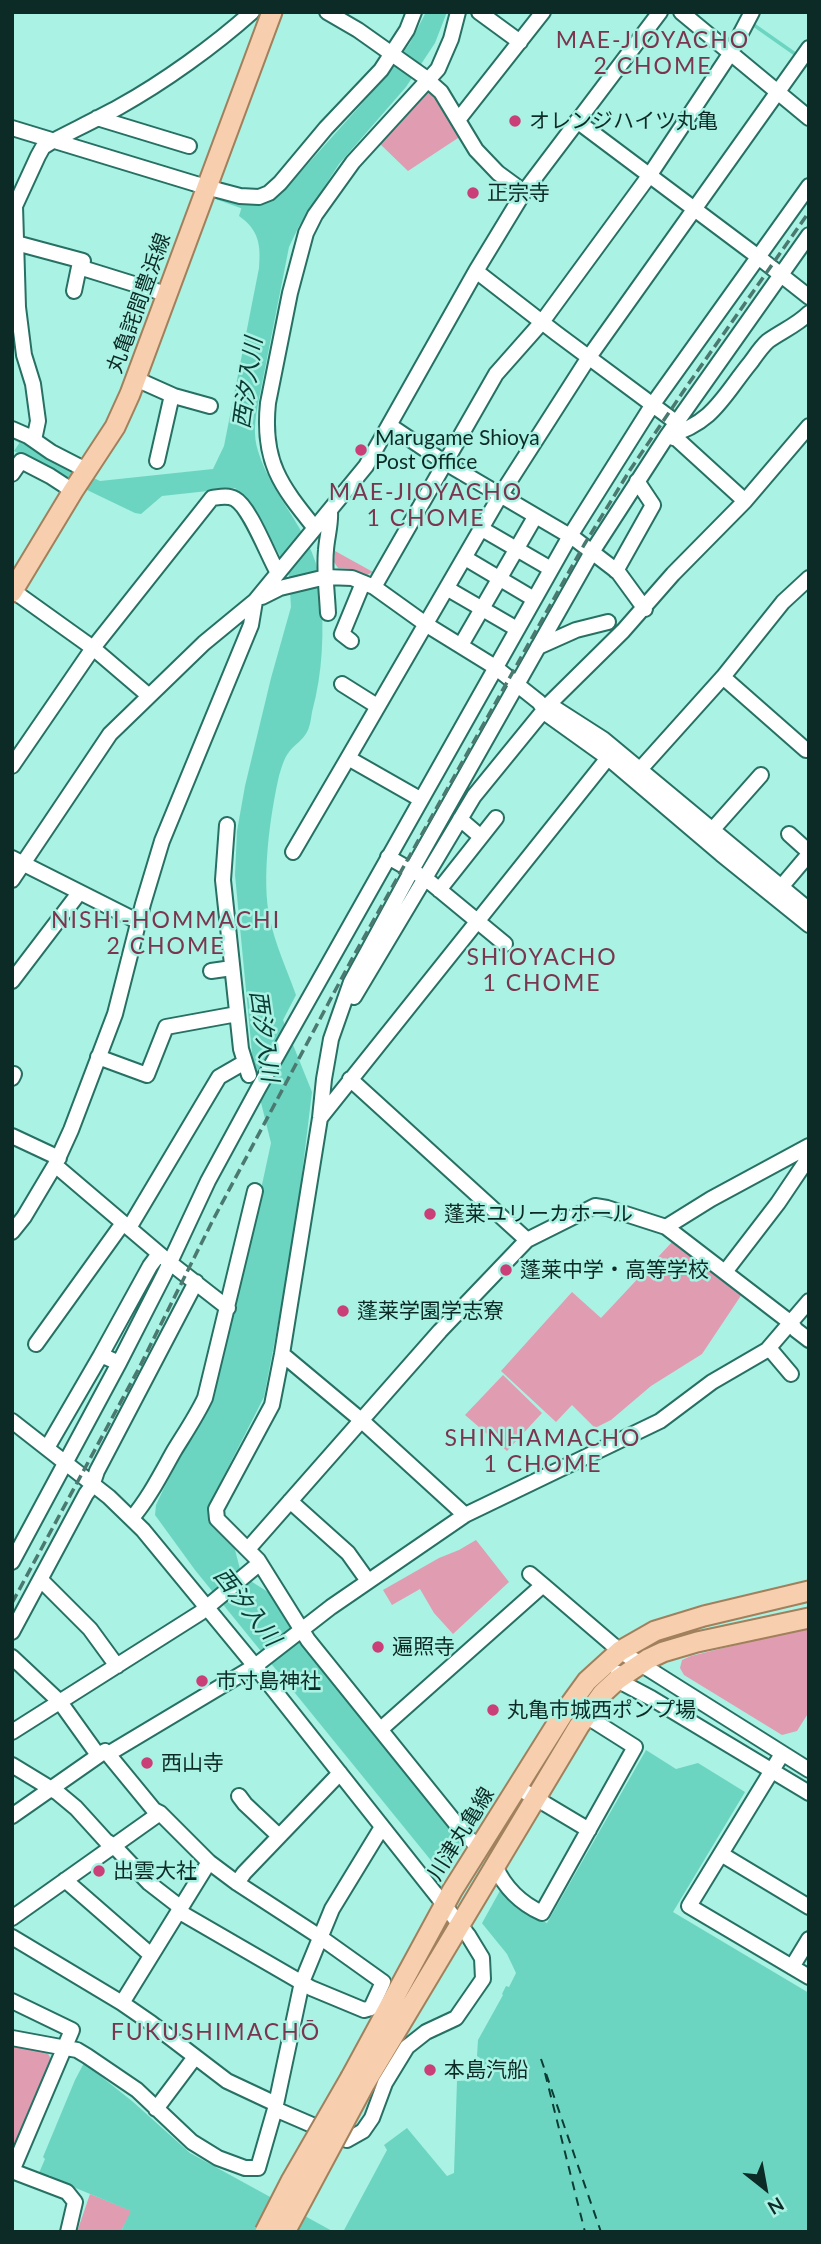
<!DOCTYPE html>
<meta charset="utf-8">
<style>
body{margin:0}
#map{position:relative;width:821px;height:2244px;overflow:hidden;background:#aaf2e3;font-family:Lato,sans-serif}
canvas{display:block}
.frame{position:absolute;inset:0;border:14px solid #0d2b26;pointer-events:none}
.north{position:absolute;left:730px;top:2153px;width:70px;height:70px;-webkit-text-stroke:5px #aaf2e3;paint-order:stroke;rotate:149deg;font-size:19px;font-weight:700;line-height:28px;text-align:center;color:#0d2b26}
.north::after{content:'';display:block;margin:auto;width:24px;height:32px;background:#0d2b26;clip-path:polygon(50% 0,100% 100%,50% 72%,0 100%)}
</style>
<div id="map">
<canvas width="821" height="2244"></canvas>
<div class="frame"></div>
<div class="north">N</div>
</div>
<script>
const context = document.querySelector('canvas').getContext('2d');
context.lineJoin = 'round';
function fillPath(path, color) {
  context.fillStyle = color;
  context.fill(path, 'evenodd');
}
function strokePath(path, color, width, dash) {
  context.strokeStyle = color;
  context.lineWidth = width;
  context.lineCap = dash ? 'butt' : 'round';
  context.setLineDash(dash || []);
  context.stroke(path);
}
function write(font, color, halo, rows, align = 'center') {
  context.font = font + ' Lato,"Noto Sans JP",sans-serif';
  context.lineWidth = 5;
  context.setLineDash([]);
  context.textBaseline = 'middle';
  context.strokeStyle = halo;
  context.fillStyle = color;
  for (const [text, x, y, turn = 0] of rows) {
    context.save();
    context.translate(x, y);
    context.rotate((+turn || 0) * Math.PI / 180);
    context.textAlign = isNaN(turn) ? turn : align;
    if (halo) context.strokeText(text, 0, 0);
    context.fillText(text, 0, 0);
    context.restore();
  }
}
fillPath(new Path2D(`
 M432,89L459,135L458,138L408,171L378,142L421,94Z
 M335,551L373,572L367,575L351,569L338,568L334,562Z
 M673,1241L742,1294L702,1354L651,1386L611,1420L595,1428L572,1405L556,1422L501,1371L572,1292L601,1318Z
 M503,1375L542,1413L507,1451L465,1415Z
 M476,1540L509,1582L453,1634L434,1613L420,1589L392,1605L383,1590L439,1558L459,1550Z
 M809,1627V1712L797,1731L782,1735L684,1675L680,1668L682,1660L691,1656Z
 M12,2045L47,2052L51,2059L12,2154Z
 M90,2194L132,2211L122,2229L124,2232H77Z`), '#e09cb0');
fillPath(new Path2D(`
 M426,12H447L435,43L406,87L339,164L299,226L289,247L258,404C255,420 253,435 258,451C273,501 318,536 321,590C324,632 323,672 312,712C311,718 310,727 307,732C303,740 294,745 289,752C284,758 281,769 279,776C270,815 261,881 270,919C275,944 287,970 296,995L283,1020L312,1092L294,1240L264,1397L212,1499L208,1514L233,1542L240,1569L249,1580L268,1592L287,1619L498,1884L524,1912L547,1923L646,1750L676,1769L698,1763L745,1792L673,1912L809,1993V2232H343L387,2150L384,2145L407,2128L447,2176L454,2173L457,2081L475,2080L476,2082L480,2080V2058L477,2056L478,2040L503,1995L502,1994L506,1986L509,1987L516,1973L507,1954L195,1570L155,1515L156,1505L164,1488L210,1401L244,1268L271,1143L254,1074L235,875L237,831L245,786L271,678L291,607L289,576L279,554L246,497L235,488L162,496L141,514L135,513L60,477L14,451L22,439L61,462L100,481L213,469L224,446L259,268C261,245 259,230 239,216L243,203C259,205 267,201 281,194L384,79L410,43Z
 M84,2063L132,2101L190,2153L334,2232H124L122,2229L131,2211L54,2179L49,2175L48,2177L39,2173L45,2159L43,2157L75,2080Z`), '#6cd5c1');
fillPath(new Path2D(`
 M466,1843L502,1887L481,1925L442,1875Z`), '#aaf2e3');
strokePath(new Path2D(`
 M751,23L798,56
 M218,198L246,208
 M12,437L23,443`), '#6cd5c1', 3.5);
strokePath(new Path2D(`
 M541,2059L601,2232
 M545,2073L585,2232`), '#0a3c34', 2, [9, 7]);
const minor = new Path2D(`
 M327,12L358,30L423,76L441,92L476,150L498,173L524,192
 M479,12L520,42
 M681,12L809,118
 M97,118L189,146
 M458,120L543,12
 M577,121L757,256L809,297
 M12,128L206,187L240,196L259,197L269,193L280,183L326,128L381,70L407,30L414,12
 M16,243L83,261
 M476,271L556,333L677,423
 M74,291L79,267L166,294
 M136,379L174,396L210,406
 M389,425L444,462L575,539L618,572L645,609
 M12,429L28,436L51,452L86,470
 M667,436C714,423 723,396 751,362C756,355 762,346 768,341C782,331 797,325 809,313
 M667,436L677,439L745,501
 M34,440L38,421L33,384L24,355L18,307L15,206L38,156L43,147L51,142C74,130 97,119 119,107C164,82 214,46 252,12
 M157,461L172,395
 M12,474L21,461L50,476L73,491
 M315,528C280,485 262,461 268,403L290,293L306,233L315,215L353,162L438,69L451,39L458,12
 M482,529L551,569
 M465,558L534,599
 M616,571L653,505L637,481
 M374,587L496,374L542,322L649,176L730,54L752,12
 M448,589L517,629
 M12,590L93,648L148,695
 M262,597L280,588L326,577L352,578L374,587L427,625L495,667L539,702L548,715L608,758L721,854L809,925
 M328,613C327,592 324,571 326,550C327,536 331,525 330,511
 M351,641L342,634L363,583
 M461,645L535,517
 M538,647L576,630L608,622
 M723,677L806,750
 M342,684L377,706
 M550,705L603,739L809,910
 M12,766L93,648L212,498C220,497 228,495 235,499C250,507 268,556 278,573
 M635,775L723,677L783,602L809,578
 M420,799L348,758L500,496L589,357L809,48
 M460,819L481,837
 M227,825L223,880L241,1049L249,1075
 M789,834L809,852
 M706,837L761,775
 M293,852L348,758
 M388,857L425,878L505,944
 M12,858L139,922
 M12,880L110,734L204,643L255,601L366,466L476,271L524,192L660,12
 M439,890L496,818
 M776,893L809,854
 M211,971L232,968
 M12,981L79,893
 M354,997L474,796L549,704L623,631L673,574L745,501L809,426
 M98,1057L147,1075L166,1027L237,1014
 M12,1078L14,1074
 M350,1079L527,1240
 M321,1117L615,749
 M12,1136L59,1158
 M55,1165L169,1262L228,1308
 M666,1227L711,1199L809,1146
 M129,1228L219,1077L245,1062
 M12,1232L24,1217L55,1165L71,1130L115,1014L143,904L162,841L251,625L255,601
 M725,1272L778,1203L809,1157
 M36,1344L123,1223
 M769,1348L791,1374
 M282,1354L361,1420L465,1515
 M119,1363L101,1355L150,1266L159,1254
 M12,1421L109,1497L143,1530L255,1666L468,1935L482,1958L483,1979L456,2018L426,2032L407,2047L385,2083L372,2118L363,2131L347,2140L275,2109
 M47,1448L101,1355
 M290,1501L348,1553L368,1581
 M132,1518C149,1498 161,1474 174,1451C185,1433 196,1417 205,1398L255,1191
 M248,1549L440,1331L527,1240L595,1206L607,1208L666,1227L791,1323L796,1330L809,1340
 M12,1562L119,1363L164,1275L208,1181L258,1089L570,536L653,404L809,186
 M530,1574L543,1585
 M41,1580L90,1629L117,1666
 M12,1632L86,1494L92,1486L97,1471L196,1282
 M12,1657L60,1702L98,1755
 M618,1673L617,1680L651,1698L809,1793
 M381,1729L543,1585L620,1651L809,1770
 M12,1732L200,1613L260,1563
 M108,1754L154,1810L160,1813L209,1862L237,1883L320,1937L383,1982L371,2008L364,2010L311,1988L178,1911
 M782,1754L689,1906L809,1977
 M12,1765L58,1793L76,1808L106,1841L114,1846L149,1883L180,1907
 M517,1787L589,1830
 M239,1796L245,1804L279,1836
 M12,1816L105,1751L108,1754L255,1666L331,1607L465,1515L660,1421L712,1382L767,1350L809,1301
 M479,1847L466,1836L308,1640L258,1560L217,1519L216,1509L272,1405L282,1354L320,1118L324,1079L331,1039L351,982L412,870L592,552L667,436L809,235
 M721,1854L809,1907
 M495,1866C505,1888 520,1903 542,1913L635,1747L586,1716
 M65,1880L151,1955
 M237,1883L244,1873L340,1773
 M12,1918L160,1813
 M12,1937L122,2003L151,2023L227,2081L276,2104
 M792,1967L809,1939
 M12,2001L72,2030L12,2171L67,2192L75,2202L68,2232
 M122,2003L209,1862
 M12,2038L77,2050L87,2056L137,2090L192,2142L218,2158L245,2168H258L275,2109L302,1982L332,1909L382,1827
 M156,2109L195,2057`);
const major = new Path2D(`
 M12,592L73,491L115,427L130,394L272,12
 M351,2077L452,1891L563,1714L587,1681L620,1651L655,1631L704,1616L809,1591
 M365,2083L579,1726L602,1694L617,1680L648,1659L663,1652L697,1642L809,1618`);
strokePath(minor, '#277064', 18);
strokePath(major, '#a1815d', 23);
strokePath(minor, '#fff', 14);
strokePath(major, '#f7cfaf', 19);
strokePath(new Path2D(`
 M12,1603L138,1370L213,1220L353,957L584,545L630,470L687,386L809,212`), '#4a7970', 3.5, [10, 5]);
const majorBridge = new Path2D(`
 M265,2232L291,2181L351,2077
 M285,2232L365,2083`);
strokePath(majorBridge, '#a1815d', 23, []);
strokePath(majorBridge, '#f7cfaf', 19);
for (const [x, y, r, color] of [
 [515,121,7,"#ca3f78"],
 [473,193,7,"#ca3f78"],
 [361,450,7,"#ca3f78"],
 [430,1214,7,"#ca3f78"],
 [506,1270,7,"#ca3f78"],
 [343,1311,7,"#ca3f78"],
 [378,1647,7,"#ca3f78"],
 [202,1681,7,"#ca3f78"],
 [493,1710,7,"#ca3f78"],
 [147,1763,7,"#ca3f78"],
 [99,1871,7,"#ca3f78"],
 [430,2070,7,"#ca3f78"]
]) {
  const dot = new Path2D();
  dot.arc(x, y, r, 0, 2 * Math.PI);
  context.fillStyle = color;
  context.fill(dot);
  strokePath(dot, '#aaf2e3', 2.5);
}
write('21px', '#0d2b26', '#aaf2e3', [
 ["オレンジハイツ丸亀",529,121],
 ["正宗寺",487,193],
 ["Marugame Shioya",375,438],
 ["Post Office",375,462],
 ["蓬莱ユリーカホール",444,1214],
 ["蓬莱中学・高等学校",520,1270],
 ["蓬莱学園学志寮",357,1311],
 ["遍照寺",392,1647],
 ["市寸島神社",216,1681],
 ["丸亀市城西ポンプ場",507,1710],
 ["西山寺",161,1763],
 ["出雲大社",113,1871],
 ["本島汽船",444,2070]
], 'left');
write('21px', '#0d2b26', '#aaf2e3', [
 ["丸亀詫間豊浜線",139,303,-70],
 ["川津丸亀線",461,1834,-58]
]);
context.letterSpacing = '2px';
write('23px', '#7b364f', '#aaf2e3', [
 ["MAE-JIOYACHO",653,41],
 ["2 CHOME",653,67],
 ["MAE-JIOYACHO",426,493],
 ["1 CHOME",426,519],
 ["NISHI-HOMMACHI",166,921],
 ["2 CHOME",166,947],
 ["SHIOYACHO",542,958],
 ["1 CHOME",542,984],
 ["SHINHAMACHO",543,1439],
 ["1 CHOME",543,1465],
 ["FUKUSHIMACHŌ",216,2033]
]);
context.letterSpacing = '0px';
write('italic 23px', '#0a3c34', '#aaf2e3', [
 ["西汐入川",248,383,-82],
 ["西汐入川",264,1036,82],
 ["西汐入川",247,1607,52]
]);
</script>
